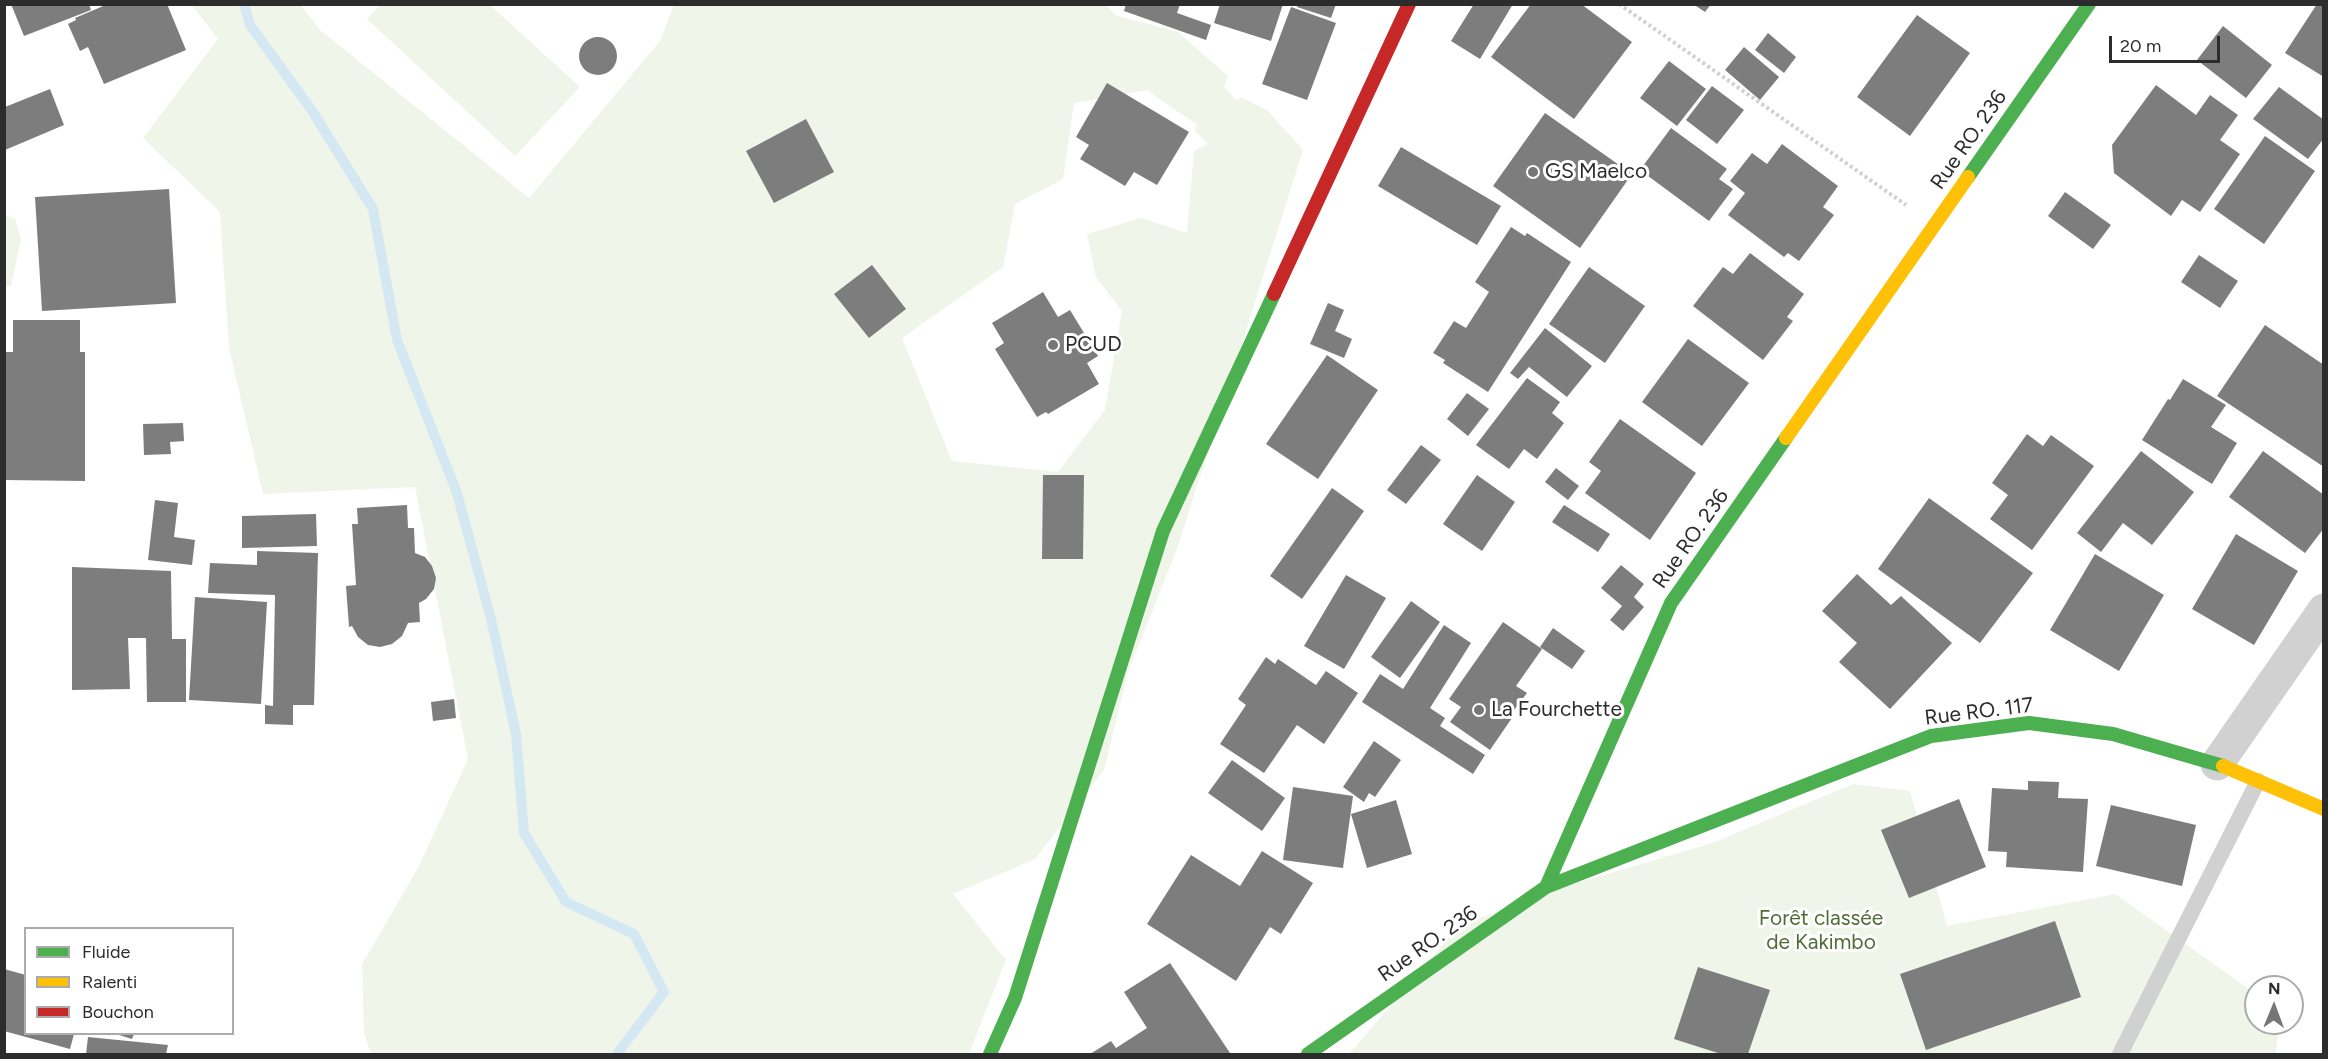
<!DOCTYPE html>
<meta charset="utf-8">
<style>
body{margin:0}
#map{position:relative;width:2328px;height:1059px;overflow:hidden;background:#fff;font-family:Figtree,sans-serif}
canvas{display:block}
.frame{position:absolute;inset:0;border:6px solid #2c2c2c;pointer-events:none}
.legend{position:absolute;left:24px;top:927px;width:210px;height:108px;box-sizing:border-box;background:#fff;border:2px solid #ababab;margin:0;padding:8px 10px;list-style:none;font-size:18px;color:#2c2c2c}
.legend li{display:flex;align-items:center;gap:12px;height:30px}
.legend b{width:30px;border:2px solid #ababab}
.north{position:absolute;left:2244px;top:975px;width:60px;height:60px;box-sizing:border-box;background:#fff;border:2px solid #ababab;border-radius:50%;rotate:1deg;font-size:16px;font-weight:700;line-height:24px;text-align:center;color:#2c2c2c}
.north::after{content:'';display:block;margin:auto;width:21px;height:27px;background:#767676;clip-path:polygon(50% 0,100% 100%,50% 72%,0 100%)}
.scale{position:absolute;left:2109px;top:36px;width:111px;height:27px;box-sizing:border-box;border:3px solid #2c2c2c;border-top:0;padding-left:8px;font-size:18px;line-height:21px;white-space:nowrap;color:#2c2c2c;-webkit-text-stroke:4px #fff;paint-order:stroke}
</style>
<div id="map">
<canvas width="2328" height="1059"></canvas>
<div class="frame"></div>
<ul class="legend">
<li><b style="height:8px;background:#4caf50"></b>Fluide</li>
<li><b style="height:8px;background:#ffc107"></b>Ralenti</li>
<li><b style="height:8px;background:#c62828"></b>Bouchon</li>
</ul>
<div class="north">N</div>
<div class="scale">20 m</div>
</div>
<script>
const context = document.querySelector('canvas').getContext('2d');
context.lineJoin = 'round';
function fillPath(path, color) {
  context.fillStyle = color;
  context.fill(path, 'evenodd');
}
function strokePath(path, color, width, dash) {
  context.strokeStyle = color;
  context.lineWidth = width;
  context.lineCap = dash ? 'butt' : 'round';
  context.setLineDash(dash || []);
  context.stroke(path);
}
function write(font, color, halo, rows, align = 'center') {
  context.font = font + ' Figtree,sans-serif';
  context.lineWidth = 6;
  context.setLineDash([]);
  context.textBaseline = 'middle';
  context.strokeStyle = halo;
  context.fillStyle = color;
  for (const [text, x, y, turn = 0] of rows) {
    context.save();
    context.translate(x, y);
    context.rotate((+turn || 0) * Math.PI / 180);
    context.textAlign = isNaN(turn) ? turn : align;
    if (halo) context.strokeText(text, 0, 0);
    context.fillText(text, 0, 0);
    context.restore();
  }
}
fillPath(new Path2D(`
 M191,4L301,5L320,30L529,198L660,41L674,5H1106L1115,15L1178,32L1228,76L1224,87L1237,101L1241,97L1267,110L1303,150L1177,549L1128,672L1104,770L1035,859L953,894L1006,960L969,1054H371L364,1033L362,964L418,868L468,759L415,487L263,494L229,348L220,212L143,138L218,39ZM1147,90L1197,125L1195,131L1208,144L1194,151L1187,233L1141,218L1087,234L1096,277L1122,311L1105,410L1058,472L952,461L902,338L1003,267L1015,204L1063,179L1074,103Z
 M380,5H490L580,87L515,156L367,19Z
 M5,216L15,219L21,239L11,286H5Z
 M1853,784L1910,791L1947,926L2115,894L2256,994V1023H2279L2276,1054H1349L1458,927L1547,892L1715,842Z`), '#f0f5e9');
strokePath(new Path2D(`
 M244,4L250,25L311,109L373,209L397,340L457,493L491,619L516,734L524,833L566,902L634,934L664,992L617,1054`), '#d4e8f3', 10);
fillPath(new Path2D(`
 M11,4H89L91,10L24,36Z
 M108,4H167L186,50L104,84L88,47L80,51L68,24L76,20L75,18Z
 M1126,4H1180L1177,13L1211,25L1206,40L1124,11Z
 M1220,4H1283L1271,41L1214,23Z
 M1298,4H1336L1331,18L1297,7Z
 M1474,4H1513L1480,59L1451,41Z
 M1531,4H1581L1632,42L1574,119L1491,57Z
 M1693,4H1711L1705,12Z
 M2317,4H2324V77L2285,53Z
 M1291,7L1336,23L1307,100L1262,84Z
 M1917,15L1970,53L1910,136L1857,97Z
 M2223,26L2272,65L2246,98L2197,60Z
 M1768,33L1796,57L1784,73L1755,50Z
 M579 56a19 19 0 1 1 38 0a19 19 0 1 1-38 0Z
 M1744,47L1779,77L1760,100L1725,70Z
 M1669,61L1706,89L1677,126L1640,98Z
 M1107,83L1189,132L1157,185L1134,172L1125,186L1080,159L1089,145L1076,137Z
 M2156,85L2196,115L2210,95L2238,115L2220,140L2240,154L2200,212L2182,200L2171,216L2114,173L2112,145Z
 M1712,86L1744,110L1717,144L1686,120Z
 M2279,87L2324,120V138L2308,159L2253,119Z
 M50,89L64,125L5,150V107Z
 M1545,113L1632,174L1580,248L1493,186Z
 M806,119L834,172L774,203L746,151Z
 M1671,128L1727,169L1719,179L1733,189L1709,221L1640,170Z
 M2265,136L2315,171L2264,244L2214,209Z
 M1782,144L1838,186L1823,207L1834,215L1799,261L1788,253L1784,257L1728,215L1745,193L1730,181L1752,153L1767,164Z
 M1401,147L1501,206L1477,245L1378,186Z
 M169,189L176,303L42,311L35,197Z
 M2065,192L2111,225L2093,249L2048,216Z
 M1511,227L1525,236L1527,233L1571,262L1488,392L1443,363L1445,360L1433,353L1454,321L1466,328L1489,292L1475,282Z
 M1750,253L1804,294L1787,317L1793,321L1763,360L1693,306L1723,267L1733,274Z
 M2199,255L2238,281L2220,308L2181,282Z
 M872,265L906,309L869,338L834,294Z
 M1589,267L1645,306L1605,363L1549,324Z
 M1043,292L1058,317L1070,310L1098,356L1087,363L1099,384L1048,414L1046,412L1037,417L995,349L1004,343L992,323Z
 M1328,303L1344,310L1335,331L1352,339L1344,358L1310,344Z
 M13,320H80V352H85V481L4,480V352H13Z
 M2265,325L2324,365V467L2217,396Z
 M1545,328L1592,366L1567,397L1529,367L1518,379L1510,373Z
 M1688,339L1749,383L1702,446L1642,402Z
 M1327,355L1378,390L1318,479L1266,444Z
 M1527,378L1560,402L1552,413L1564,423L1537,459L1524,449L1509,469L1476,445Z
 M2183,379L2226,405L2211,427L2237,443L2212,484L2142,440L2168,399L2170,400Z
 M1467,393L1489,409L1468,436L1447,419Z
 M1620,419L1696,473L1650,540L1585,493L1601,471L1589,462Z
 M183,423L184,441L170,442L171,454L144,455L143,424Z
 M2027,434L2043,446L2051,435L2094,466L2032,550L1990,519L2008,495L1992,483Z
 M1421,445L1441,460L1406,504L1387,490Z
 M2141,451L2194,492L2152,545L2123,523L2101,552L2077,533Z
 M2263,451L2324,495V528L2305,553L2229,497Z
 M1556,468L1579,486L1568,500L1545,482Z
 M1043,475H1084L1083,559H1042Z
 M1477,475L1515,502L1482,551L1443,524Z
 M1332,488L1364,511L1302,599L1270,576Z
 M1929,498L2033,573L1980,643L1878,569Z
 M155,500L178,503L174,537L195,540L192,565L148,560Z
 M407,505L408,528H414L415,553L425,557L432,566L436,578L434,589L426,599L419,603L420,622L408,623L402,636L392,644L380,647L368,645L358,637L352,626L349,627L346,586L356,585L352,524H358L357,508Z
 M1564,505L1610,534L1598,552L1552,522Z
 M316,514L317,546L242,548V516Z
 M2236,534L2298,571L2254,645L2192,609Z
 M257,551L318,553L314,705H293V725L265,724V705L273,706L275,595L208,593L210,563L257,565Z
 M2095,554L2164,595L2119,671L2050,630Z
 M1621,565L1644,584L1634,597L1644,607L1623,631L1610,620L1622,606L1601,588Z
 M72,567L171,571L172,639H186V702H147L146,638H128L130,689L72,690Z
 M1857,574L1891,605L1901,596L1952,643L1890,709L1839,662L1857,643L1822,611Z
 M1346,575L1386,598L1344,669L1304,646Z
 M195,597L267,602L261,704L189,700Z
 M1411,601L1440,622L1400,678L1371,657Z
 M1503,622L1542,649L1516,686L1527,693L1512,713L1499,705L1514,715L1490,750L1450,722L1461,707L1449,699Z
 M1444,625L1471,643L1430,708L1445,718L1440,726L1485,755L1473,774L1362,702L1380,674L1403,689Z
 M1553,628L1585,651L1572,669L1540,647Z
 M1266,657L1275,664L1278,659L1316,685L1326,671L1358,693L1324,744L1297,725L1264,773L1220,744L1246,705L1238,699Z
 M454,699L456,718L433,721L431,702Z
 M1374,741L1401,760L1375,797L1369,793L1364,802L1343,787Z
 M1232,760L1285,798L1262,831L1208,793Z
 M2028,781L2059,782L2058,798L2088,799L2083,872L2006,867L2007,852L1988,851L1992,788L2028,790Z
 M1293,787L1353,796L1343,868L1283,860Z
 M1959,799L1986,867L1909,898L1881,830Z
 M1396,800L1412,854L1367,868L1351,814Z
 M2111,805L2196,825L2182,886L2096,866Z
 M1262,851L1313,883L1281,934L1270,927L1236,981L1147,924L1191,855L1240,886Z
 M2055,921L2081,997L1926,1050L1900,974Z
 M1170,963L1230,1053L1090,1054L1111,1041L1116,1048L1147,1028L1124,992Z
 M1698,967L1770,990L1748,1054H1721L1674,1039Z
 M4,969L26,975V1034H74L70,1049L4,1031Z
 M116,1034H134L132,1039Z
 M88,1037L168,1045L166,1054H86Z`), '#7d7d7d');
strokePath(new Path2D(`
 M1619,4L1906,205`), '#d1d1d1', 4, [3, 3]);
strokePath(new Path2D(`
 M2120,1054L2258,781`), '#d1d1d1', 16);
strokePath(new Path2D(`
 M2217,764L2324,610`), '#d1d1d1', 33);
strokePath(new Path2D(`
 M1968,177L2089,4
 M1546,887L1931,736L2029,723L2113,734L2223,766
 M990,1054L1015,998L1163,531L1274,294
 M1308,1054L1546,887L1671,603L1786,438`), '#4caf50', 14);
strokePath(new Path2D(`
 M1786,438L1968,177
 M2223,766L2324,809`), '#ffc107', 14);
strokePath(new Path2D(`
 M1274,294L1409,4`), '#c62828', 14);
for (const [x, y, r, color] of [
 [1533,172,6,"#767676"],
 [1053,345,6,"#767676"],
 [1479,710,6,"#767676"]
]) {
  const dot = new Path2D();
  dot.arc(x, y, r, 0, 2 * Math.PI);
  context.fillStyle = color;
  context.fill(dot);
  strokePath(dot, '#fff', 2);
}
write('21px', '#2c2c2c', '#fff', [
 ["Rue RO. 236",1969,140,-55],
 ["Rue RO. 236",1691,539,-55],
 ["Rue RO. 117",1979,712,-7],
 ["Rue RO. 236",1428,944,-35]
]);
write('21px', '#2c2c2c', '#fff', [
 ["GS Maelco",1545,172],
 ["PCUD",1065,345],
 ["La Fourchette",1491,710]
], 'left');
write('21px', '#506c36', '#fff', [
 ["Forêt classée",1821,919],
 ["de Kakimbo",1821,943]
]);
</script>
